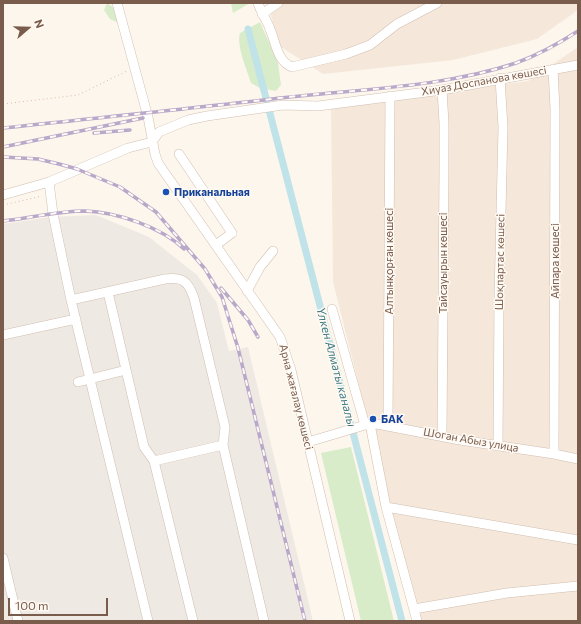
<!DOCTYPE html>
<meta charset="utf-8">
<style>
body{margin:0}
#map{position:relative;width:581px;height:624px;overflow:hidden;background:#fdf6ec;font-family:Commissioner,sans-serif}
canvas{display:block}
.frame{position:absolute;inset:0;border:4px solid #7a5c4d;pointer-events:none}
.north{position:absolute;left:8px;top:8px;width:40px;height:40px;-webkit-text-stroke:3px #fffaf3;paint-order:stroke;rotate:70deg;font-size:11px;font-weight:700;line-height:16px;text-align:center;color:#7a5c4d}
.north::after{content:'';display:block;margin:auto;width:14px;height:18px;background:#7a5c4d;clip-path:polygon(50% 0,100% 100%,50% 72%,0 100%)}
.scale{position:absolute;left:8px;top:598px;width:100px;height:18px;box-sizing:border-box;border:2px solid #7a5c4d;border-top:0;padding-left:5px;font-size:12px;line-height:14px;white-space:nowrap;color:#7a5c4d;-webkit-text-stroke:3px #fffaf3;paint-order:stroke}
</style>
<div id="map">
<canvas width="581" height="624"></canvas>
<div class="frame"></div>
<div class="north">N</div>
<div class="scale">100 m</div>
</div>
<script>
const context = document.querySelector('canvas').getContext('2d');
context.lineJoin = 'round';
function fillPath(path, color) {
  context.fillStyle = color;
  context.fill(path, 'evenodd');
}
function strokePath(path, color, width, dash) {
  context.strokeStyle = color;
  context.lineWidth = width;
  context.lineCap = dash ? 'butt' : 'round';
  context.setLineDash(dash || []);
  context.stroke(path);
}
function write(font, color, halo, rows, align = 'center') {
  context.font = font + ' Commissioner,sans-serif';
  context.lineWidth = 3;
  context.setLineDash([]);
  context.textBaseline = 'middle';
  context.strokeStyle = halo;
  context.fillStyle = color;
  for (const [text, x, y, turn = 0] of rows) {
    context.save();
    context.translate(x, y);
    context.rotate((+turn || 0) * Math.PI / 180);
    context.textAlign = isNaN(turn) ? turn : align;
    if (halo) context.strokeText(text, 0, 0);
    context.fillText(text, 0, 0);
    context.restore();
  }
}
fillPath(new Path2D(`
 M267,3H578V10L537,39L453,60L323,74L281,47Z
 M578,47V621H418L333,282L331,108L528,81Z`), '#f5e8da');
fillPath(new Path2D(`
 M96,215L149,237L197,275L217,303L229,351L248,347L313,621H3V224L51,217Z`), '#efe9e4');
fillPath(new Path2D(`
 M107,3L114,8L119,23L110,19L104,10Z
 M231,3H250L233,13Z
 M260,22L278,63L281,85L276,91L260,88L251,83C247,70 236,45 240,33Z
 M351,447L394,621H361L321,453Z`), '#d8ecc9');
strokePath(new Path2D(`
 M248,29L402,621`), '#bfe3e8', 7);
const minor = new Path2D(`
 M117,3L148,117L155,154L158,163L280,337L291,370L350,621
 M258,3C261,13 267,20 270,29C276,43 277,61 292,67L346,54L370,45L397,24L437,3
 M262,14L278,3
 M553,69L555,109L554,454
 M152,142L159,132L188,120L207,116L283,105L318,106L442,90L578,65
 M179,154L232,233L216,245
 M49,182L53,214L71,300L148,621
 M3,195L49,182L128,148L152,142
 M247,291L260,267L273,251
 M108,292L144,447L154,461L193,621
 M71,300L165,279C183,277 188,281 194,298L225,427L223,445L264,621
 M332,309L365,425
 M3,335L76,319
 M78,382L126,370
 M370,424L386,507L417,621
 M388,426L390,96
 M442,436L444,169V123L442,90
 M308,442L365,425L377,424L460,440L554,454L578,459
 M498,446L499,297L503,127L500,78
 M154,461L223,445
 M386,507L578,540
 M3,558L18,621
 M414,609L507,593L578,586`);
strokePath(minor, '#d1beb0', 10);
strokePath(new Path2D(`
 M3,104L78,95L127,71
 M3,205L42,196`), '#d9b8a5', 1, [1, 3]);
strokePath(minor, '#fff', 9);
const rail = new Path2D(`
 M3,128C95,118 188,109 280,98C358,89 441,88 516,63C538,55 558,44 578,31
 M94,133L130,130
 M3,147L143,118
 M3,157L38,159L59,164L77,169L120,187L156,212L205,269L222,297L238,348L305,621
 M3,221C30,218 58,211 85,211C117,212 161,227 184,249
 M221,288L248,320L258,337`);
strokePath(rail, '#b9a8c9', 3.5);
strokePath(rail, '#fffaf3', 2, [6]);
for (const [x, y, r, color] of [
 [166,192,4,"#1a4fb4"],
 [373,419,4,"#1a4fb4"]
]) {
  const dot = new Path2D();
  dot.arc(x, y, r, 0, 2 * Math.PI);
  context.fillStyle = color;
  context.fill(dot);
  strokePath(dot, '#fffaf3', 1.5);
}
write('11px', '#7a5c4d', '#fffaf3', [
 ["Хиуаз Доспанова көшесі",484,81,-10],
 ["Алтынқорған көшесі",389,261,-90],
 ["Айпара көшесі",555,261,-90],
 ["Шоқпартас көшесі",500,262,-89],
 ["Тайсауырын көшесі",443,263,-90],
 ["Арна жағалау көшесі",296,397,76],
 ["Шоган Абыз улица",471,440,10]
]);
write('bold 11px', '#164399', '#fffaf3', [
 ["Приканальная",174,192],
 ["БАК",381,419]
], 'left');
write('italic 12px', '#437c86', '#fffaf3', [
 ["Үлкен Алматы каналы",336,367,75]
]);
</script>
